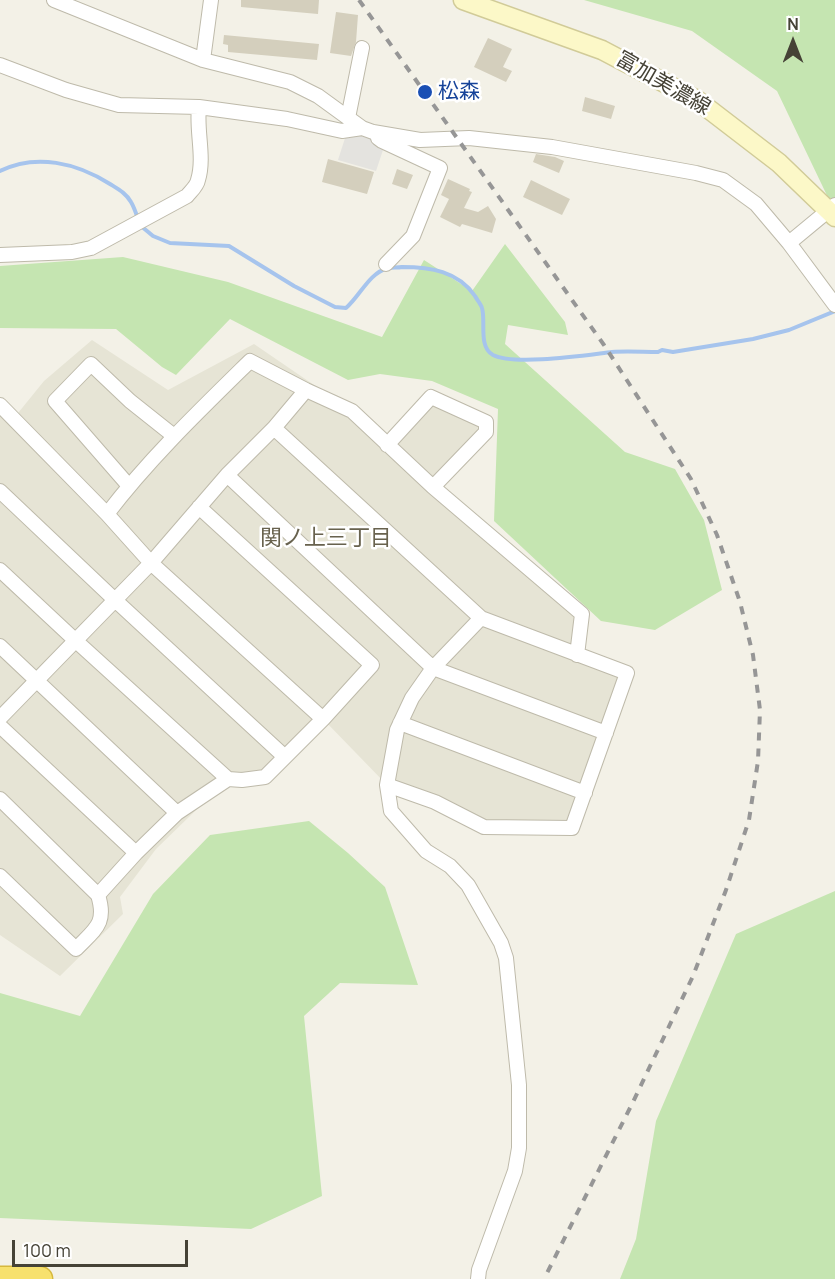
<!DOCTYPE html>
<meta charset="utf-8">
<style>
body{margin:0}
#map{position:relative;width:835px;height:1279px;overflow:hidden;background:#f3f1e7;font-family:Manrope,sans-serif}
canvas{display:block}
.north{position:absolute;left:763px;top:12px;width:60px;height:60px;-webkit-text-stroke:4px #fff;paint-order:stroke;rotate:0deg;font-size:16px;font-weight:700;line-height:24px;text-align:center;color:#454236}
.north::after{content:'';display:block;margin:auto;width:21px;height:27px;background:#454236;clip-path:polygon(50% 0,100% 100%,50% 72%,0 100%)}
.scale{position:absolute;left:12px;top:1240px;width:176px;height:27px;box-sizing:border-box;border:3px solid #454236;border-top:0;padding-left:8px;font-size:18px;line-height:21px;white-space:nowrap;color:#454236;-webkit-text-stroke:4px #fff;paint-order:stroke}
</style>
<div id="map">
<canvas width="835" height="1279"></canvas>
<div class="north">N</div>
<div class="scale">100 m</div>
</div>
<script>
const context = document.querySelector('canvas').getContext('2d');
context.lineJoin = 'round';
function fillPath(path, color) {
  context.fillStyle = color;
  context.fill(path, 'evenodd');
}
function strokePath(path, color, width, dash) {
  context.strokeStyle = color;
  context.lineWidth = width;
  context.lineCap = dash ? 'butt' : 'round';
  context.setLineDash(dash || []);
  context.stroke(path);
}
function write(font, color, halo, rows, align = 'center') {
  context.font = font + ' Manrope,"Noto Sans JP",sans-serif';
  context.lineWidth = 5;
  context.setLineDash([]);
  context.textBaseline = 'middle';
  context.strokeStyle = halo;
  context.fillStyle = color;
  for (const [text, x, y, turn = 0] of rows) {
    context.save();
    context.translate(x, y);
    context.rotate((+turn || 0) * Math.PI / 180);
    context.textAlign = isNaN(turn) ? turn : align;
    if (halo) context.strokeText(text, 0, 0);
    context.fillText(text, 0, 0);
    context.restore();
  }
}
fillPath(new Path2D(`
 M92,340L168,390L254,344L352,411L387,445L431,397L486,422L433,487L582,614L577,655L627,673L572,828L484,827L387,785L323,719L265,777L228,779L156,849L120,897L123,914L60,976L0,935V405L14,418L44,381Z`), '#e6e4d5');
fillPath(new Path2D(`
 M584,0H835V199L833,208L777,91L692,31Z
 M505,244L565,322L568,335L508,325L505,344L625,452L675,469L704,520L722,590L655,630L601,621L494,521L498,409L432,381L380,374L348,380L230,319L176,375L162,367L116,329L0,328V266L123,257L228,282L382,337L424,260L472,291Z
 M309,821L348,853L385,887L418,985L340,983L304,1016L322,1196L251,1229L0,1218V993L80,1016L153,894L210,835Z
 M835,891V1279H620L636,1239L656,1121L736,934Z`), '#c5e5b1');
fillPath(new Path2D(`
 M359,132L384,147L376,171L338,160L346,135Z`), '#e4e3df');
strokePath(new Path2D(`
 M0,171C36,153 77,163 110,184C118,189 126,193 131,202C134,207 136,213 138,219
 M141,226L153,236L170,243L229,246L294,286L335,307L346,308C360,296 369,273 388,268C392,267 398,268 402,267C430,267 458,271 475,296C477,300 481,304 482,308C486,321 478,347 493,355C515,366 586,355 612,352C627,351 643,352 658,352L662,350L673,352L753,339L789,330L835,311`), '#a6c4ed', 4);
fillPath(new Path2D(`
 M241,0H319L318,14L241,7Z
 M336,12L358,15L356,42L351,56L330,53Z
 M224,35L319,44L317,60L228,52V45L223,44Z
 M488,38L512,49L503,67L512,71L506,82L474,67Z
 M585,97L615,106L611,119L582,111Z
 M536,154L555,157L564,161L559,173L533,162Z
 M328,159L374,172L367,194L322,182Z
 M397,169L413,175L407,189L392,184Z
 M448,179L470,189L469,191L472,192L464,208L478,212L488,206L496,219L492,233L462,224L460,227L440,217L449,199L441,195Z
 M531,180L570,199L562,215L523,197Z`), '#d4cfbd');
const minor = new Path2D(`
 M54,0L203,60L290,82L318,96L362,128L373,132L420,140L469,138L552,147L696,173L723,180L756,204L789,243L835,305
 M203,60L211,0
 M0,65L66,90L119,105L199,107L287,119L342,131L362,128
 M348,118L362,48
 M378,138L382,141L440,168L413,236L386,264
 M789,243L835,205
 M0,255L72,252L91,248L187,196C191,191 197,186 198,180C205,157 196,131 199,107
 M0,405L107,514L151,563L323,719
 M274,428L481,618L627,673L572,828L484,827L435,802L387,785
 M387,445L431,397L486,422V432L433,487
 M227,475L433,668L606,733
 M129,486L55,401L91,364L130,401L174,436
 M0,491L115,600L285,757
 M107,514C149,459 200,410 250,361L306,390L352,411L433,487L582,614L577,655
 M0,570L76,641L228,779L242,780L265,777L323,719L372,665L199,507
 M0,646L177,813
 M0,718L151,563L227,475L274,428L306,390
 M400,723L585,793
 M0,726L136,853
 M0,799L98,895L136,853L177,813L228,779
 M0,876L76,949C95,929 107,924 98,895
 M478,1279L479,1270L515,1171L519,1148V1085L506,958L501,943L468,885L450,866L426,851L391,811L387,785L397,730L412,698L433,668L481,618`);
const secondary = new Path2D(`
 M463,0L602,50L697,100L779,163L835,217`);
const motorway = new Path2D(`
 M0,1279H40`);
strokePath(minor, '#bebaaa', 16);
strokePath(secondary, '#d1cb98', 21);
strokePath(motorway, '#d6b83d', 27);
strokePath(minor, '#fff', 14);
strokePath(secondary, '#fcf8c8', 18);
strokePath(motorway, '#f7e16d', 24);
strokePath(new Path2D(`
 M359,0L604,345L691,479L717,535L740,602L753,655L760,710L758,761L749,820L726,890L693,976L633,1102L544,1279`), '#969696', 4, [8, 8]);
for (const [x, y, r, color] of [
 [425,92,8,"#1a4fb4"]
]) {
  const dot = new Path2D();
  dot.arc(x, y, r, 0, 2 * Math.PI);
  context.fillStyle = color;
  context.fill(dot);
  strokePath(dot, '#fff', 2);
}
write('21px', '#454236', '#fff', [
 ["富加美濃線",663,84,30]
]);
write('21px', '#164399', '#fff', [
 ["松森",438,92]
], 'left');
write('22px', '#68624e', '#fff', [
 ["関ノ上三丁目",326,539]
]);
</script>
